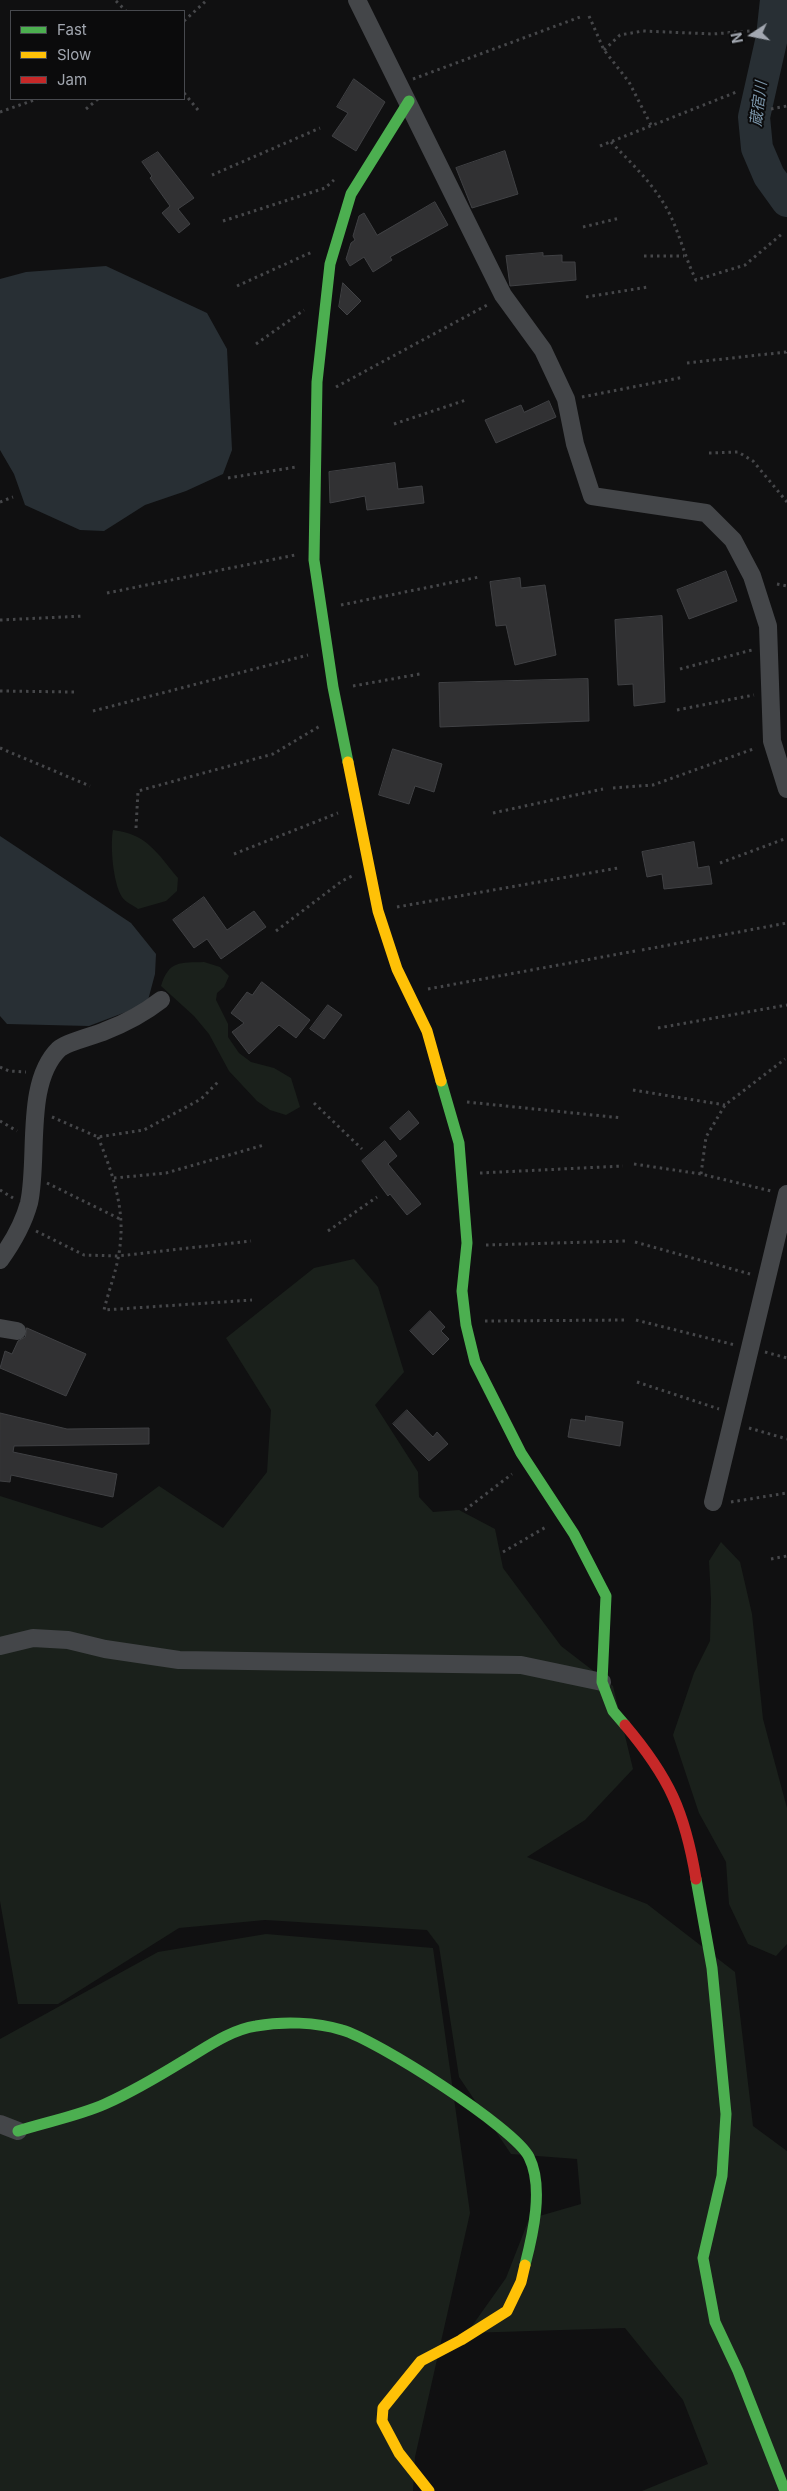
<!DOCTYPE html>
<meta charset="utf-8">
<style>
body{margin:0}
#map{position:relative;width:787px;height:2491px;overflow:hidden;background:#101011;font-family:Inter,sans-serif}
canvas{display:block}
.legend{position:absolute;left:10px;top:10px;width:175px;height:90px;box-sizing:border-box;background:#0b0b0c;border:1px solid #47494e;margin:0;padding:6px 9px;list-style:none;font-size:15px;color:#a2a7b0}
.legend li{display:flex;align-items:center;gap:10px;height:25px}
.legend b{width:25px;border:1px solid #47494e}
.north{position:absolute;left:727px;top:10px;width:50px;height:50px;-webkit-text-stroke:4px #0b0b0c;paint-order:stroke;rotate:259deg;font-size:14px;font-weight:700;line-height:20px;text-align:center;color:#a2a7b0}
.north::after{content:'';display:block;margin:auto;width:18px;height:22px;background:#a2a7b0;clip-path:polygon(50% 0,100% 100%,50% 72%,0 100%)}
</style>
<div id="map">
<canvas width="787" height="2491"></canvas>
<ul class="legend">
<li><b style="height:6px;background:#4caf50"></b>Fast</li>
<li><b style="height:6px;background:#ffc107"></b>Slow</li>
<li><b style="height:6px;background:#c62828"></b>Jam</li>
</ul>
<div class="north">N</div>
</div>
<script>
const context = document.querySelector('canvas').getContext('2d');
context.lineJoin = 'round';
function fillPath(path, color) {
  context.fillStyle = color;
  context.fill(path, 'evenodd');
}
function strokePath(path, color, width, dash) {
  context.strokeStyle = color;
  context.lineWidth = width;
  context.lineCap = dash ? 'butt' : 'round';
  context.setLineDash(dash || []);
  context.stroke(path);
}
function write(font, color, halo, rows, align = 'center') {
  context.font = font + ' Inter,"Noto Sans JP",sans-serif';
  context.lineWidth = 4;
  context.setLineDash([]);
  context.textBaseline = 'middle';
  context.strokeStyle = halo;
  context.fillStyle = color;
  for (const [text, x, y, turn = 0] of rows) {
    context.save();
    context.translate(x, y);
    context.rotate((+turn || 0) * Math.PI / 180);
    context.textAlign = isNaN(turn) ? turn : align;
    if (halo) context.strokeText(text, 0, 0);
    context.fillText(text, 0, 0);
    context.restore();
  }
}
fillPath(new Path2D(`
 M113,830C147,834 157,853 178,878L177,891L166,901L138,909C133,905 125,902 122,897C113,883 110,845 113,830Z
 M204,962L220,967L229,976L224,987L217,993L216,1000L228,1024V1037L239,1053L251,1062L274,1068L291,1078L300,1107L286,1115L270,1110L257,1101L229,1071L209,1034L194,1016L161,986C169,960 180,963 204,962Z
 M354,1259L378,1287L404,1372L375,1405L418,1472L419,1497L433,1512L459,1510L495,1529L503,1568L561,1646L613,1686L633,1769L585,1820L527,1857L647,1904L735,1972L753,2126L787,2151V2491H642L708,2464L683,2400L625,2328L467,2333L506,2278L529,2219L581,2204L577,2159L511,2154L459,2077L439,1946L427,1930L265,1920L179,1928L58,2004H18L0,1901V1496L102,1528L159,1486L223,1528L267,1472L271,1410L226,1338L314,1268Z
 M721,1542L740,1562L752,1614L763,1719L787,1808V1944L776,1956L748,1944L729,1904L726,1862L699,1813L673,1735L694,1673L710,1641L711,1599L709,1561Z
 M266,1934L433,1948L470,2213L415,2457L413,2491H0V2039L158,1952Z`), '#1a201b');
fillPath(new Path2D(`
 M106,266L207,313L227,349L232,450L223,474L186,491L145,505L104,531L80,530L25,505L14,474L0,450V279L26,272Z
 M0,836L131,923L156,954L155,974L147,1004L89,1026L7,1024L0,1016Z`), '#282f34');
strokePath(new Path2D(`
 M776,0L772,37L754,117L757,148L769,176L787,201`), '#282f34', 32);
const building = new Path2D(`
 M354,79L385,102L356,151L332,136L348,113L337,107Z
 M505,151L518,194L472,208L456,168Z
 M158,152L194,198L178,209L190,224L179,233L162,213L170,206L150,178L152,176L142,162Z
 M435,202L448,225L390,257L392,260L373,272L364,257L350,266L346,259L351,243L355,240L353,236L359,216L364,213L377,235Z
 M543,253V256L562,255V262H575L576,280L510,286L506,256Z
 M343,283L361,301L347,315L339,307Z
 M549,401L556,417L496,443L485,420L521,405L524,412Z
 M395,463L398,489L422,486L424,503L367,510L365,496L330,503L329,472Z
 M726,571L737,601L689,619L677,590Z
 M520,578L521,588L545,585L556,655L515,665L506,625L496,626L490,582Z
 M662,616L665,702L634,706L633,684L618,685L615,620Z
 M588,679L589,721L440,727L439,683Z
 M393,749L442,764L434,792L415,786L409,804L379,795Z
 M694,842L698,868L709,866L712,884L664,889L662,874L647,877L642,852Z
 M204,897L227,930L254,911L266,927L221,959L207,939L194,948L173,920Z
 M262,982L310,1020L296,1038L279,1025L249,1054L232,1032L244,1023L231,1013L247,992L252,995Z
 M328,1005L342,1015L324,1039L310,1029Z
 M409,1111L419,1123L400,1140L390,1128Z
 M385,1141L397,1156L388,1164L421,1204L407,1215L390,1194L388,1196L362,1161Z
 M430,1311L445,1327L441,1331L449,1339L433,1355L410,1331Z
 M27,1328L86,1354L66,1396L0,1368L5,1351L12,1354L18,1341L25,1337Z
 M407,1410L433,1437L437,1432L448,1444L429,1461L393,1424Z
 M0,1413L67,1429L149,1428V1444L14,1446L13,1452L117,1474L113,1497L11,1475L10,1482L0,1481Z
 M586,1416L623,1422L620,1446L568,1437L571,1419L585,1421Z`);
fillPath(building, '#313133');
strokePath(building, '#404144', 1);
strokePath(new Path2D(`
 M116,1L126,11
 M589,16L604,50L629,82L651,125
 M184,21L207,0
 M604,50L620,35L643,31L713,34L750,31
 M413,79L580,17
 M184,93L198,110
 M86,109L98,99
 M771,109L787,106
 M0,112L37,99
 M611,142C634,166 658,188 672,219C681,239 686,260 696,280L745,265L783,233
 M600,146L739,91
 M212,175L320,128
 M223,221L325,188L334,180
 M583,227L620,218
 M644,256H684
 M237,286L312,252
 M586,297L648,287
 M256,344L304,310
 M687,363L786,352L787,350
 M336,387L489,304
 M582,397L684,377
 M394,424L466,400
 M709,453L738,452L753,461L787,502
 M228,478L296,467
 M0,502L13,497
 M777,584L787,586
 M107,593L295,555
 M341,605L479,577
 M0,620L84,616
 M680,669L752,650
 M353,686L420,674
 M0,691L74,692
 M677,710L754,695
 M93,711L308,655
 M0,748L90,786
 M613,788L653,785L756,748
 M493,813L603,789
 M136,828L138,791L273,754L320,726
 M234,854L338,813
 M720,863L787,838
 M397,907L618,868
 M276,931L342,881L352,876
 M642,950L787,923
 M428,989L635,951
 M658,1028L787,1005
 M0,1067L9,1071L26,1072
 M633,1090L725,1105
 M467,1102L622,1118
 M314,1103L362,1149
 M52,1117L98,1137L144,1130L201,1099L218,1082
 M0,1121L17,1131
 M98,1137C112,1172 125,1207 120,1246C118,1267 109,1289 104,1310L252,1300
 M634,1164L701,1174L771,1191
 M480,1173L623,1166
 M701,1174L706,1137L725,1105L785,1059
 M114,1178L166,1173L264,1145
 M47,1183L120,1219
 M0,1190L13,1198
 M36,1231L84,1255L118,1256L251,1241
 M328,1231L377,1197
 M635,1242L750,1274
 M486,1245L625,1241
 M636,1320L735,1345
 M485,1321L627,1320
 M765,1352L787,1358
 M637,1382L719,1409
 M749,1428L787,1439
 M731,1502L787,1493
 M465,1510L512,1474
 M503,1552L546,1527
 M771,1559L787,1556`), '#46474a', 3, [2.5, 4]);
strokePath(new Path2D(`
 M357,0L503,295L543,350L566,399L575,444L592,496L706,513L733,540L752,576L768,626L772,741L787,789
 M0,1260C13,1242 23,1225 29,1203C39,1158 24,1083 59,1049C67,1042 94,1036 105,1031C126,1023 143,1014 161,1000
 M0,1328L17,1331
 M713,1502L787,1194
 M0,1646L33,1638L68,1640L105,1649L179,1660L521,1665L602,1682
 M0,2124L18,2131`), '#444649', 18);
strokePath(new Path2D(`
 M348,762L333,687L314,560L317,382L330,264L351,194L409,101
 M441,1081L459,1143L467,1243L462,1291L466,1325L475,1362L521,1453L574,1534L606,1596L602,1682L613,1711L625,1725
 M696,1879L712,1968L726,2114L722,2176L703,2258L715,2322L738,2371L785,2491
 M18,2131C46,2122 78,2116 105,2104C132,2092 159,2076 185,2060C207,2047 230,2030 256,2026C283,2021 316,2022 342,2030C375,2039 515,2128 529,2157C544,2187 533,2234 525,2265`), '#4caf50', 11);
strokePath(new Path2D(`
 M348,762L378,911L397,969L427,1031L441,1081
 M429,2491L399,2453L382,2421L383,2408L421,2361L461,2340L507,2311L521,2282L525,2265`), '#ffc107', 11);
strokePath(new Path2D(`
 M625,1725C669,1777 685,1812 696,1879`), '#c62828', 11);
write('italic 15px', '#7b95a9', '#0b0b0c', [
 ["蔵宿川",759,104,-83]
]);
</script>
